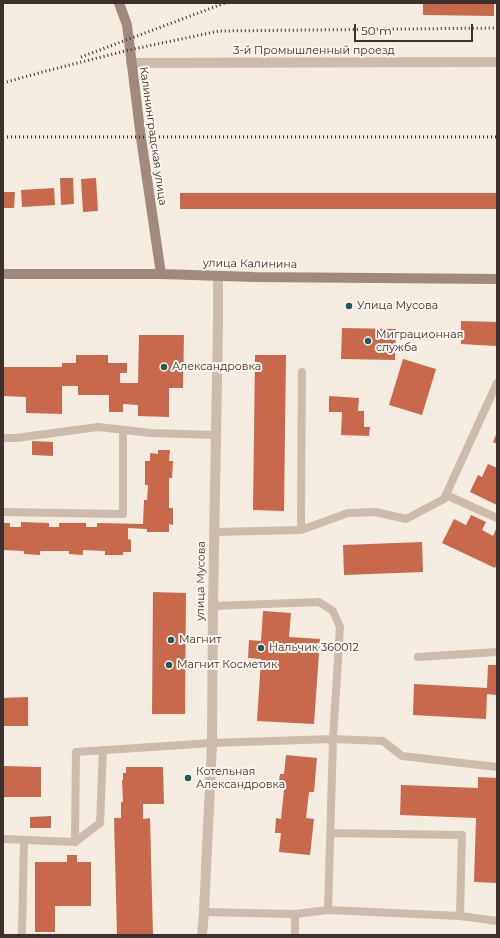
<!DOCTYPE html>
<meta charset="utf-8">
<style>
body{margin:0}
#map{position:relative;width:500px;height:938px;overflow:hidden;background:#f4ebe1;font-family:Montserrat,sans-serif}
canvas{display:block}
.frame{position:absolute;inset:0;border:4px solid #3b302b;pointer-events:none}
.scale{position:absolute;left:354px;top:24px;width:119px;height:18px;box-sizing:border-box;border:2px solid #3b302b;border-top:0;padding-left:5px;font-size:12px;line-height:14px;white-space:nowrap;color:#3b302b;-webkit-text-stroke:3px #fbf5ee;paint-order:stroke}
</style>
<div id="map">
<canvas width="500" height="938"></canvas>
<div class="frame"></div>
<div class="scale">50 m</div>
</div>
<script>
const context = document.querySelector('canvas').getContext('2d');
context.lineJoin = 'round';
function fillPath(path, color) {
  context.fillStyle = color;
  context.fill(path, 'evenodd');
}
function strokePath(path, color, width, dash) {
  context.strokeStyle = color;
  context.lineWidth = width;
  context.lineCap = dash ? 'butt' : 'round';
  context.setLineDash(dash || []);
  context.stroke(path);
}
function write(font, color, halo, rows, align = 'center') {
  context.font = font + ' Montserrat,sans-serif';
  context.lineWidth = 4;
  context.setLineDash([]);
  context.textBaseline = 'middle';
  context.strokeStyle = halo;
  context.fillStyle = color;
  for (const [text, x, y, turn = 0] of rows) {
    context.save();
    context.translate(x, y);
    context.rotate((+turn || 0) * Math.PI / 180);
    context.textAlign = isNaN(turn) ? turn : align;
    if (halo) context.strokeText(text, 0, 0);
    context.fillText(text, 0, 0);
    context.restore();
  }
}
fillPath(new Path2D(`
 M423,3H494V16L423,15Z
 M60,178H73L74,204L61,205Z
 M96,178L98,211L83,212L81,179Z
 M54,188L55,205L22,207L21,190Z
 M3,192H15L14,208H3Z
 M180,193H497V209H180Z
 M461,321L497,322L496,346L461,344Z
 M342,328L396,329L395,360L341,359Z
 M139,335H184L183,388H169V417L138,416V405L123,404V412H109V395H78V386H62V414L26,413V397L3,396V367H62V363H76V355H108V363H127V373H120V383H138Z
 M255,355H286L284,511L253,510Z
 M403,359L436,369L422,415L389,405Z
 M329,396L359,398L358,411H364V427H370L369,436L341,435L342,412H329Z
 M497,432V444L493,442Z
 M32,441L53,442V456L32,455Z
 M158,450H170L169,461H173L172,478H169V508H173V525L169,524V532H147V529L128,528V539L131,540V552H123V555H105V551L83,550V555L69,554V551H40V555L24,554V551L3,550V523H10V527H21V522L49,523V527H59V523H86V527H97V523L143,524L144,500H147L148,485H145V461H150V453L158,454Z
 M488,464L497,468V505L470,492L478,475L482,477Z
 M471,515L486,522L482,530L493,536L497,527V564L495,568L442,543L454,519L466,525Z
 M422,542L423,572L344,575L343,545Z
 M153,592L186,593L185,714H152Z
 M263,611L291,613L289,637L320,639L314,724L257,721L261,659L248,658L249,640L261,641Z
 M488,665H497V695L487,694L486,719L413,715L414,684L487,688Z
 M28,697V726H3V698Z
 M286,755L317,758L314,792H309L306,818L314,819L310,855L279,852L281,833H275L276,818L281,819L284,790L278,789L280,774H284Z
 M3,766L41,767V797H3Z
 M126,767H163L164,804H143V819L150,818L153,935H117L114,818H121V802H123L122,780H123V773H126Z
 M478,777L497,778V883L474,882L476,818L400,815L401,785L478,788Z
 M51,816V828H30V817Z
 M67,855H77V862H91V906H55V932H35V862H67Z`), '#c8694b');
strokePath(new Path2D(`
 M3,438H16L98,427L151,433L216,435
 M446,495L497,518
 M3,512L123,514V430
 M301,530L348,513L376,512L406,519L444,499L497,383
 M214,532L301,530L302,372
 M418,657L497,652
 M330,833L462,835L460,916
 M3,839L75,842L76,752L212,743L333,739L340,627L333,611L319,602L213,606
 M75,842L100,823L103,750
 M328,910L333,739L383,741L402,756L497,767
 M204,912L295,914L328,910L460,916L497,921
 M22,935L24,840
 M295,935V914`), '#cdbbac', 8);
strokePath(new Path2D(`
 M131,63L497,62
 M202,935L204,912L212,743L213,606L218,321V276`), '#cdbbac', 10);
strokePath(new Path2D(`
 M119,3L127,25L141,138L161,274
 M3,274H161L254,277L497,279`), '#a18a7d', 10);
strokePath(new Path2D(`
 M81,57L225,3
 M3,83L46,71L129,50L219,31L497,28
 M3,137H497`), '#3b302b', 3, [1, 3]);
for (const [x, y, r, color] of [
 [349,306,4,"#1f5a5e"],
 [368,341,4,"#1f5a5e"],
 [164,367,4,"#1f5a5e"],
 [171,640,4,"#1f5a5e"],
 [261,648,4,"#1f5a5e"],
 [169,665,4,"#1f5a5e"],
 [188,778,4,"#1f5a5e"]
]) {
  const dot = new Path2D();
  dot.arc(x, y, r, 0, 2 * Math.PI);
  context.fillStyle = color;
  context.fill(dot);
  strokePath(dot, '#fbf5ee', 1.5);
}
write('11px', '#3b302b', '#fbf5ee', [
 ["3-й Промышленный проезд",314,51],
 ["Калининградская улица",153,136,82],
 ["улица Калинина",250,264,1],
 ["улица Мусова",201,581,-89]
]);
write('11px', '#3b302b', '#fbf5ee', [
 ["Улица Мусова",357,306],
 ["Миграционная",376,335],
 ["служба",376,348],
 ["Александровка",172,367],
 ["Магнит",179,640],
 ["Нальчик 360012",269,648],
 ["Магнит Косметик",177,665],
 ["Котельная",196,772],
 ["Александровка",196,785]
], 'left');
</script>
